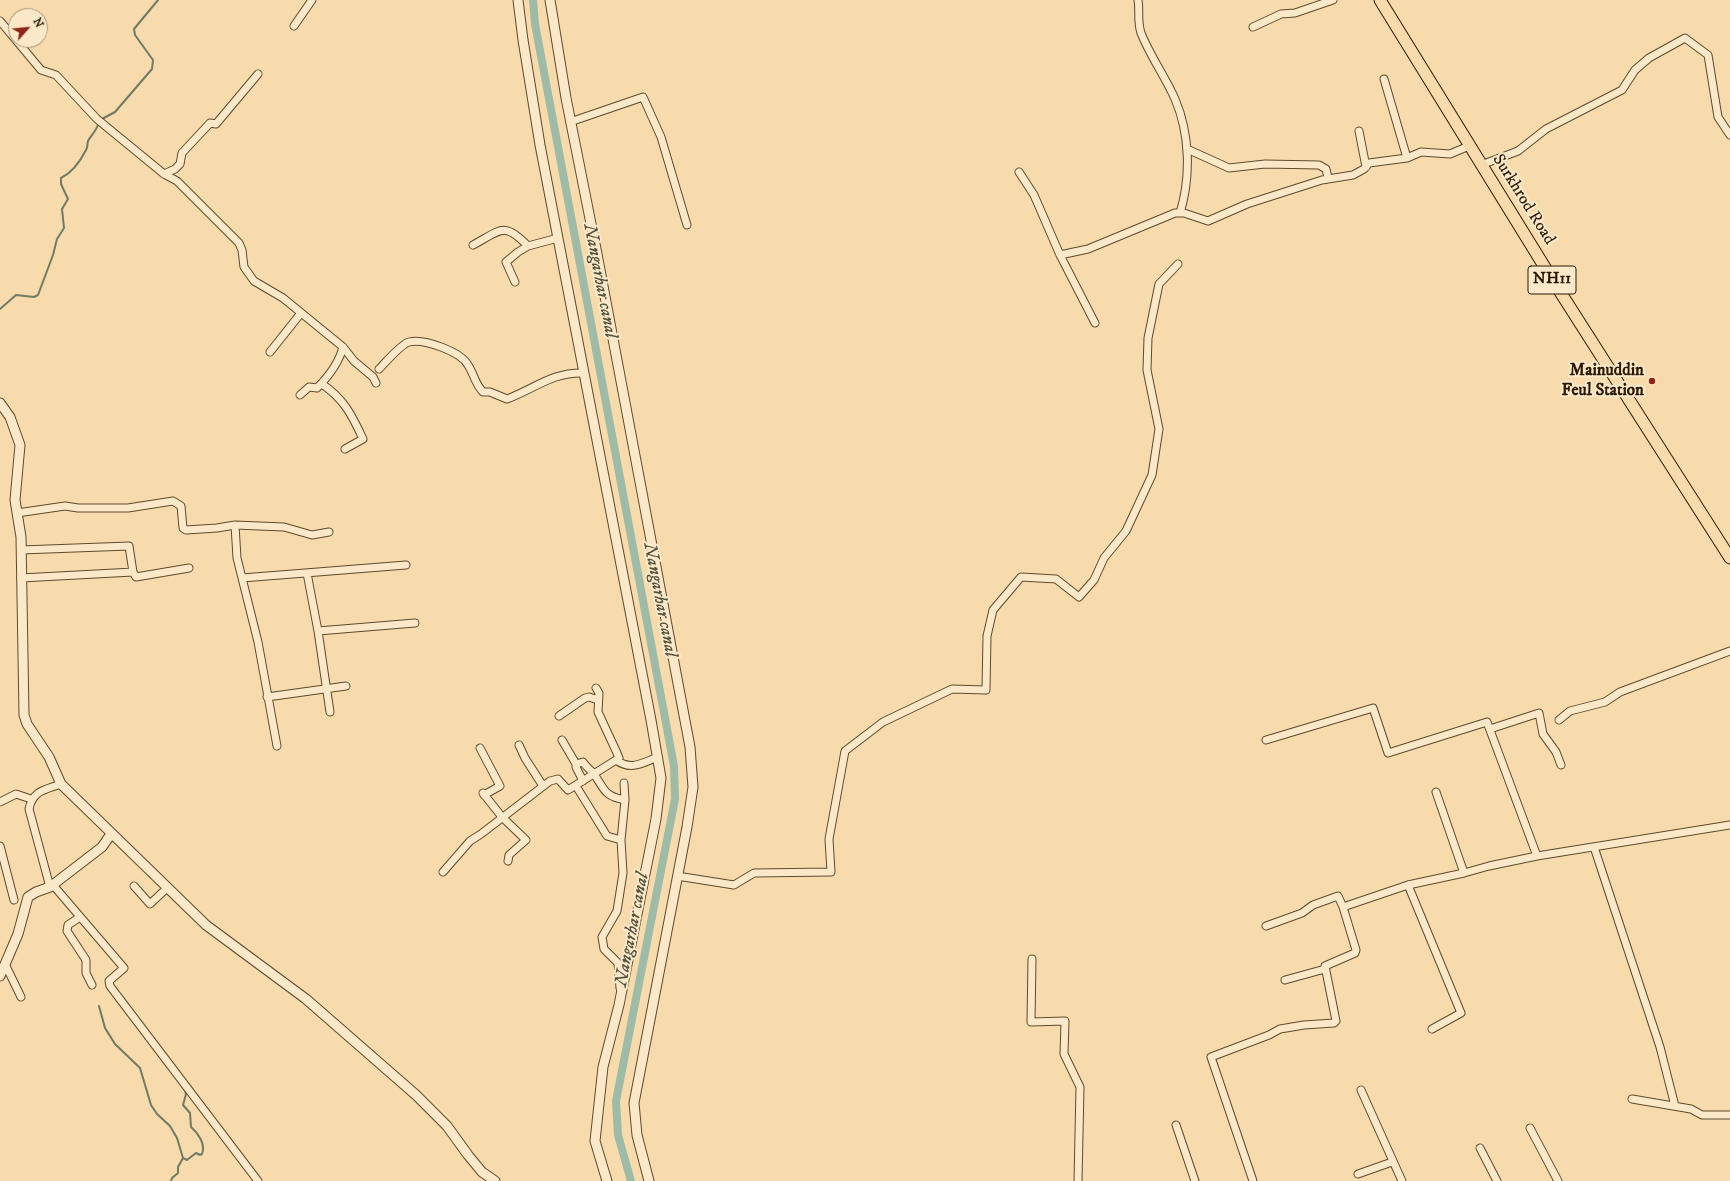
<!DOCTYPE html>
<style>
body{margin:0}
#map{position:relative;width:1730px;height:1181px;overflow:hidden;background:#f7dbac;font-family:"IM FELL DW Pica",serif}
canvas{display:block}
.north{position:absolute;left:8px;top:8px;width:40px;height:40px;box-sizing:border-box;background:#fae8c9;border:1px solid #a79679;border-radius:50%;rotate:63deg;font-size:11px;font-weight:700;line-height:16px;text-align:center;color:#2b1a02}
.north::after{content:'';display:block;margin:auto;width:14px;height:18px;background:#8f2418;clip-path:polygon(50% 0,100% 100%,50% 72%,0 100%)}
</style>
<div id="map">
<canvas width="1730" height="1181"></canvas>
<div class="north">N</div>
</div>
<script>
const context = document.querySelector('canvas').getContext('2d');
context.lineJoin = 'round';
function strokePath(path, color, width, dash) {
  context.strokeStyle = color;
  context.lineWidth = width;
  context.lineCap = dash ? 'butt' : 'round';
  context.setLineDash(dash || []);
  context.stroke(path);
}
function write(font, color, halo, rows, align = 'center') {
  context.font = font + ' "IM FELL DW Pica",serif';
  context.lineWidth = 4;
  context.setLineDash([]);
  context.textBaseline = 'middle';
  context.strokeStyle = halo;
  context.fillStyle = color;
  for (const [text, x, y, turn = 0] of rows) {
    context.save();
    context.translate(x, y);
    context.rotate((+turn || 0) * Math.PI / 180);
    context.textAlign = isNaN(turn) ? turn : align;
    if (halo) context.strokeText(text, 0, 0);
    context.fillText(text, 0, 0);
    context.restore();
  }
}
strokePath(new Path2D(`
 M102,119L115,112L152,69L153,60L135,35L134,29L158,0
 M0,309L16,295L34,297L38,295L53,255L57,239L64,228L62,209L68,199L61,184V178C73,172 80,162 86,150C88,147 87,144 88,141C91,135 95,133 98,125
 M99,1006L105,1028L115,1044L140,1068L151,1105L157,1114L170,1126L177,1138L183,1158L178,1167V1173L172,1178L171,1181
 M183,1158L187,1160L196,1153L200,1155L202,1154C206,1144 198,1133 191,1127L190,1113L183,1105L186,1094L185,1090`), '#6f7b65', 2);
strokePath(new Path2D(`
 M533,0L535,24L674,766L675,799L616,1101L618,1135L631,1181`), '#9dbba7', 8);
const minor = new Path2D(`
 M1138,0C1140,12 1137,21 1141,33C1150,56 1165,76 1175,99C1190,134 1191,177 1180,213
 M0,21L16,40
 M294,26L312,0
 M1253,27L1281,14L1295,13L1333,0
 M16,40L41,70L56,75L97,119L164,174L177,181L239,243L242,250L244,267L254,281L283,298L343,347L354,361L373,377L376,383
 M1384,79L1407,158
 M570,122L643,97L661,137L687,225
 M1359,131L1366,167
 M1187,149L1229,168L1265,164L1319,165L1326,169L1328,178
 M1481,165L1518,151L1546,129L1622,90L1635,70L1649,58L1685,38L1708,55L1718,117L1730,135
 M1019,172L1034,195L1060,255L1095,323
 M164,174L175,169L180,164L182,153L210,123L216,124L258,74
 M473,245C501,230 504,221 528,246L558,238
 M1060,255L1088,249L1175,213H1184L1208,221L1247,204L1322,180L1353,175L1364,169L1369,163L1407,158L1421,152L1450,154L1469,146
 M515,282L506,262L518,252L528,246
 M270,352L301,313
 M379,369C386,362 401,344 409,342C424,338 461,352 468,365C474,374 475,384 483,392H490L507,399C536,388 552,372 584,373
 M322,384C344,399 352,415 363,439L345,449
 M300,395L309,387L317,388C329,376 339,363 343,347
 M17,513L65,506L78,508H128L173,501L181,506L183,528L186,530L217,528L235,525L284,527L312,535L329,532
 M235,525L237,558L258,642L277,746
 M21,550L129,546L133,572L136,577L189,568
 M307,573L318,631L330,712
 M21,578L133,572
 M242,578L406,565
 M318,631L415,623
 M596,688L599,693L598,712L617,753L619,758L616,760
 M267,697L346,686
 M559,716L585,698L589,697L598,700
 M1559,720L1570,711L1605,702L1620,692L1730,651
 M1490,729L1539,713L1543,734L1556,752L1561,765
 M562,740L576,764L583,762C586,767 591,770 594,774C605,790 604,796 625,800
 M1266,740L1373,708L1388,753L1487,722L1537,856
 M519,745L525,758L543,786
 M480,748L500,786L484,795
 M576,764V767L583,781
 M576,786L607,836L621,840
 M1436,792L1464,873
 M483,793L502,817L526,840L509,855L508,861
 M0,802L16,794L31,799
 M0,846L14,900
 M1594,847L1660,1047L1675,1106
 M443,872L470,841L481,834L550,781L558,779L568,790L616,760C631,771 642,763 658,757
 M677,876L734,885L754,873L831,872L829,839L845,751L883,722L952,689L986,690L987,636L993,610L1021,577L1056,579L1079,597L1094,580L1104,558L1126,531L1152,475L1159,429L1147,370L1148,338L1159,284L1178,264
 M53,885L124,968L109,981L110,986L258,1181
 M1408,885L1461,1013L1432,1029
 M134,886L150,904L167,888
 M50,887L29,809C33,790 45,790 61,784
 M1343,907L1408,885L1464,873L1489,866L1537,856L1730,825
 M80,917L68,925L67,931L86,960V973L92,985
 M1032,959L1031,1022L1065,1021L1064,1054L1080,1087L1078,1181
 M6,966L21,997
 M1285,980L1325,969
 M620,988L618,963L604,949L602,937L617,911L623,873L621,840L625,800L624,783
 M1361,1090L1402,1181
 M1632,1099L1691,1109L1702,1115H1730
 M1176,1125L1195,1181
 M1530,1128L1558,1181
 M1480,1148L1497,1181
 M1358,1174L1392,1162
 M1253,1181L1211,1057L1269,1035L1280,1029L1304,1025L1334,1023L1336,1021L1325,966L1355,953L1356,950L1343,907L1338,896L1313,905L1302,913L1266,926`);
const tertiary = new Path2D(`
 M518,0L523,40L540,145L651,720L661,778L656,819L619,1005L603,1067L595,1141L607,1181
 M550,0L566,98L597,254L690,747L693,787L687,827L634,1103L637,1135L649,1181
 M0,403L10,417L20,445L15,500L21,537L24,715L27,724L49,757L61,784L206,925L306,999L416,1095L447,1126L468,1155L482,1172L495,1181
 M0,976L18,934L28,897L36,892L50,887L102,847L111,834`);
const primary = new Path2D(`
 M1380,0L1557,287L1730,558`);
strokePath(minor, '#5e4a2c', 9);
strokePath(tertiary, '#5e4a2c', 11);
strokePath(primary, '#2b1a02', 13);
strokePath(minor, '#fae8c9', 7);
strokePath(tertiary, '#fae8c9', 9);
strokePath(primary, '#f7dbac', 11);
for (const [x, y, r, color] of [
 [1652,381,4,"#8f2418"]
]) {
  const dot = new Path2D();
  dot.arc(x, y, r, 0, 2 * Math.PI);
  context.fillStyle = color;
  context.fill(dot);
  strokePath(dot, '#fae8c9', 1.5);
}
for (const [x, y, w] of [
 [1552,280,48]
]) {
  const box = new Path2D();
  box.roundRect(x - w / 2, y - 14, w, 28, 3);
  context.fillStyle = '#fae8c9';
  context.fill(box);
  strokePath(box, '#2b1a02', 1);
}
write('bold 16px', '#2b1a02', null, [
 ["NH11",1552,280]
]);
write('17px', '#2b1a02', '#fae8c9', [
 ["Surkhrod Road",1523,200,58]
]);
write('bold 17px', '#2b1a02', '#fae8c9', [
 ["Mainuddin",1644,371],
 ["Feul Station",1644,391]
], 'right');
write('italic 18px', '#53523c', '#fae8c9', [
 ["Nangarhar canal",599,281,79],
 ["Nangarhar canal",659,600,79],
 ["Nangarhar canal",633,930,-79]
]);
</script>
